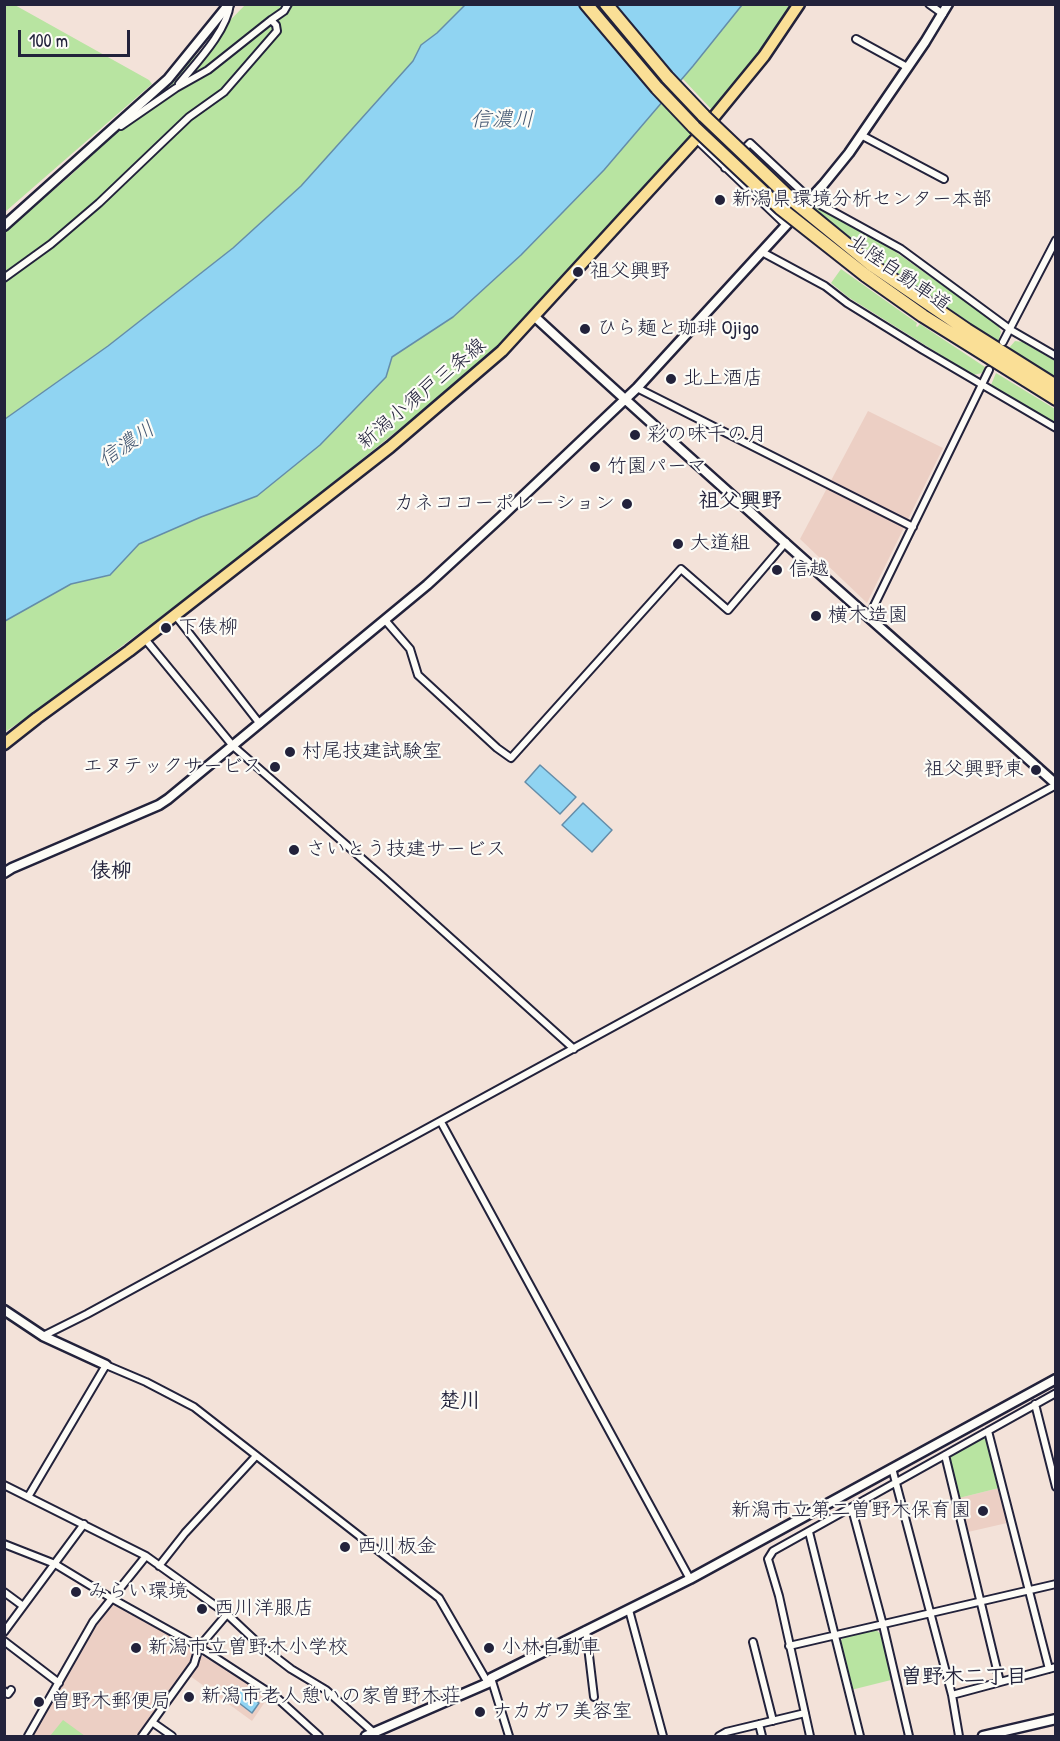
<!DOCTYPE html>
<meta charset="utf-8">
<style>
body{margin:0}
#map{position:relative;width:1060px;height:1741px;overflow:hidden;background:#f3e2d9;font-family:"Patrick Hand",sans-serif}
canvas{display:block}
.frame{position:absolute;inset:0;border:6px solid #22223b;pointer-events:none}
.scale{position:absolute;left:18px;top:30px;width:112px;height:27px;box-sizing:border-box;border:3px solid #22223b;border-top:0;padding-left:8px;font-size:18px;line-height:21px;white-space:nowrap;color:#22223b;-webkit-text-stroke:4px #fdfcf7;paint-order:stroke}
</style>
<div id="map">
<canvas width="1060" height="1741"></canvas>
<div class="frame"></div>
<div class="scale">100 m</div>
</div>
<script>
const context = document.querySelector('canvas').getContext('2d');
context.lineJoin = 'round';
function fillPath(path, color) {
  context.fillStyle = color;
  context.fill(path, 'evenodd');
}
function strokePath(path, color, width, dash) {
  context.strokeStyle = color;
  context.lineWidth = width;
  context.lineCap = dash ? 'butt' : 'round';
  context.setLineDash(dash || []);
  context.stroke(path);
}
function write(font, color, halo, rows, align = 'center') {
  context.font = font + ' "Patrick Hand","Klee One",sans-serif';
  context.lineWidth = 4.5;
  context.setLineDash([]);
  context.textBaseline = 'middle';
  context.strokeStyle = halo;
  context.fillStyle = color;
  for (const [text, x, y, turn = 0] of rows) {
    context.save();
    context.translate(x, y);
    context.rotate((+turn || 0) * Math.PI / 180);
    context.textAlign = isNaN(turn) ? turn : align;
    if (halo) context.strokeText(text, 0, 0);
    context.fillText(text, 0, 0);
    context.restore();
  }
}
fillPath(new Path2D(`
 M868,411L943,448L867,603L800,539Z
 M999,1488L1007,1523L968,1532L959,1498Z
 M112,1601L269,1696L252,1721L186,1673L138,1736H31L97,1624Z`), '#eccfc4');
fillPath(new Path2D(`
 M13,4L149,80L152,84L5,212L4,5Z
 M245,5H465L437,33L421,45L411,64L301,186L233,248L108,346L5,419V232L70,176L165,87Z
 M742,5H792L764,44L712,110L682,78Z
 M662,102L693,135L495,348L449,389L253,547L36,711L5,732V621L71,584L107,576L139,544L201,517L257,496L320,445L386,377L392,357L453,317L521,255L604,170Z
 M815,206L893,250L998,325L1001,332L998,342L886,265L813,208Z
 M841,269L917,323L916,326L917,327L920,324L985,367L982,373L973,375L848,297L831,283Z
 M1015,341L1023,342L1055,361V377L1009,348Z
 M996,373L1055,409V424L996,389L991,385Z
 M983,1437L987,1439L999,1488L959,1498L949,1459L951,1455Z
 M876,1630L882,1635L891,1680L851,1690L840,1642L843,1638Z
 M63,1720L85,1736H50Z`), '#b8e4a1');
const water = new Path2D(`
 M465,5H742L693,66L604,170L521,255L453,317L392,357L386,377L320,445L257,496L201,517L139,544L110,575L71,584L5,621V419L108,346L233,248L301,186L413,61L421,45L437,33Z
 M540,765L576,797L560,814L525,782Z
 M583,803L612,830L592,852L562,825Z
 M237,1686L259,1703L252,1713L230,1696Z`);
fillPath(water, '#90d4f2');
strokePath(water, '#648da9', 1.5);
const minor = new Path2D(`
 M929,4L943,14
 M271,20L284,11L288,4
 M856,39L907,67
 M179,84C196,63 227,31 230,4
 M861,135L944,179
 M696,139L786,225
 M725,168L750,143L810,199L901,249L1011,330L1056,356
 M762,252L825,286L847,303L923,350L1056,428
 M4,278L51,244L99,203L189,117L224,92L277,31L276,25L271,20L208,70L176,88L121,126
 M1003,342L1056,240
 M637,388L913,527
 M175,615L260,724
 M869,616L989,370
 M385,620L410,649L418,675L497,748L511,758L681,569L728,610L786,542
 M145,639L233,746L383,877L574,1049
 M441,1122L690,1579
 M43,1336L87,1314L1056,785
 M1035,1404L1056,1487
 M988,1431L1049,1669
 M945,1455L1000,1682
 M892,1468L952,1695L959,1736
 M4,1485L146,1556L227,1614L261,1646L291,1669L326,1690L373,1732L375,1736
 M28,1497L106,1365L146,1382L194,1407L439,1598L488,1683
 M852,1509L883,1625L909,1736
 M809,1532L860,1736
 M4,1544L55,1564L111,1598L199,1647L276,1697L319,1736
 M159,1566L185,1533L256,1456
 M4,1592L23,1606
 M629,1610L663,1736
 M586,1630L594,1697
 M4,1632L84,1524
 M4,1641L59,1683
 M753,1642L773,1721
 M789,1646L1056,1584
 M491,1678L509,1736
 M4,1691L8,1694L11,1690
 M952,1695L1056,1667
 M152,1722L172,1736
 M759,1724L762,1736
 M28,1736L93,1622L146,1556
 M142,1736L194,1664L199,1647L227,1614
 M719,1736L726,1732L805,1713
 M810,1736L779,1596L768,1559L773,1551L1056,1393`);
const tertiary = new Path2D(`
 M4,226L168,79L229,4
 M534,316C706,475 882,628 1056,784
 M4,873L12,868L159,805L168,799L427,585L501,517L637,388L823,185L849,153L925,42L948,4
 M4,1310L43,1336L106,1365
 M366,1736L488,1683L491,1678L690,1579L1056,1379
 M983,1736L1056,1719`);
const primary = new Path2D(`
 M4,744L37,718L129,651L390,447L502,351L696,139L764,56L799,4`);
const motorway = new Path2D(`
 M586,4L657,88L694,127
 M606,4L667,77L704,116
 M872,265L967,330L1056,386
 M865,275L923,316L1056,399`);
strokePath(minor, '#22223b', 10);
strokePath(tertiary, '#22223b', 13);
strokePath(primary, '#22223b', 15);
strokePath(motorway, '#22223b', 16);
strokePath(minor, '#fdfcf7', 6);
strokePath(tertiary, '#fdfcf7', 8);
strokePath(primary, '#fadf96', 10);
strokePath(motorway, '#fadf96', 12);
const motorwayBridge = new Path2D(`
 M704,116L790,198L872,265
 M694,127L780,208L865,275`);
strokePath(motorwayBridge, '#22223b', 16, []);
strokePath(motorwayBridge, '#fadf96', 12);
for (const [x, y, r, color] of [
 [720,200,6,"#22223b"],
 [578,272,6,"#22223b"],
 [585,329,6,"#22223b"],
 [671,379,6,"#22223b"],
 [635,435,6,"#22223b"],
 [595,467,6,"#22223b"],
 [627,504,6,"#22223b"],
 [678,544,6,"#22223b"],
 [777,570,6,"#22223b"],
 [816,616,6,"#22223b"],
 [166,628,6,"#22223b"],
 [290,752,6,"#22223b"],
 [275,767,6,"#22223b"],
 [1036,770,6,"#22223b"],
 [294,850,6,"#22223b"],
 [983,1511,6,"#22223b"],
 [345,1547,6,"#22223b"],
 [76,1592,6,"#22223b"],
 [202,1609,6,"#22223b"],
 [136,1648,6,"#22223b"],
 [489,1648,6,"#22223b"],
 [189,1697,6,"#22223b"],
 [39,1702,6,"#22223b"],
 [480,1712,6,"#22223b"]
]) {
  const dot = new Path2D();
  dot.arc(x, y, r, 0, 2 * Math.PI);
  context.fillStyle = color;
  context.fill(dot);
  strokePath(dot, '#fdfcf7', 2);
}
write('20px', '#22223b', '#fdfcf7', [
 ["新潟県環境分析センター本部",732,200],
 ["祖父興野",590,272],
 ["ひら麺と珈琲 Ojigo",597,329],
 ["北上酒店",683,379],
 ["彩の味千の月",647,435],
 ["竹園パーマ",607,467],
 ["カネココーポレーション",615,504,"right"],
 ["大道組",690,544],
 ["信越",789,570],
 ["横木造園",828,616],
 ["下俵柳",178,628],
 ["村尾技建試験室",302,752],
 ["エヌテックサービス",263,767,"right"],
 ["祖父興野東",1024,770,"right"],
 ["さいとう技建サービス",306,850],
 ["新潟市立第二曽野木保育園",971,1511,"right"],
 ["西川板金",357,1547],
 ["みらい環境",88,1592],
 ["西川洋服店",214,1609],
 ["新潟市立曽野木小学校",148,1648],
 ["小林自動車",501,1648],
 ["新潟市老人憩いの家曽野木荘",201,1697],
 ["曽野木郵便局",51,1702],
 ["ナカガワ美容室",492,1712]
], 'left');
write('20px', '#22223b', '#fdfcf7', [
 ["北陸自動車道",899,274,35],
 ["新潟小須戸三条線",422,394,-40]
]);
write('italic 21px', '#435772', '#fdfcf7', [
 ["信濃川",502,120],
 ["信濃川",127,445,-34]
]);
write('bold 21px', '#22223b', '#fdfcf7', [
 ["祖父興野",740,501],
 ["俵柳",111,871],
 ["楚川",460,1401],
 ["曽野木二丁目",964,1677]
]);
</script>
